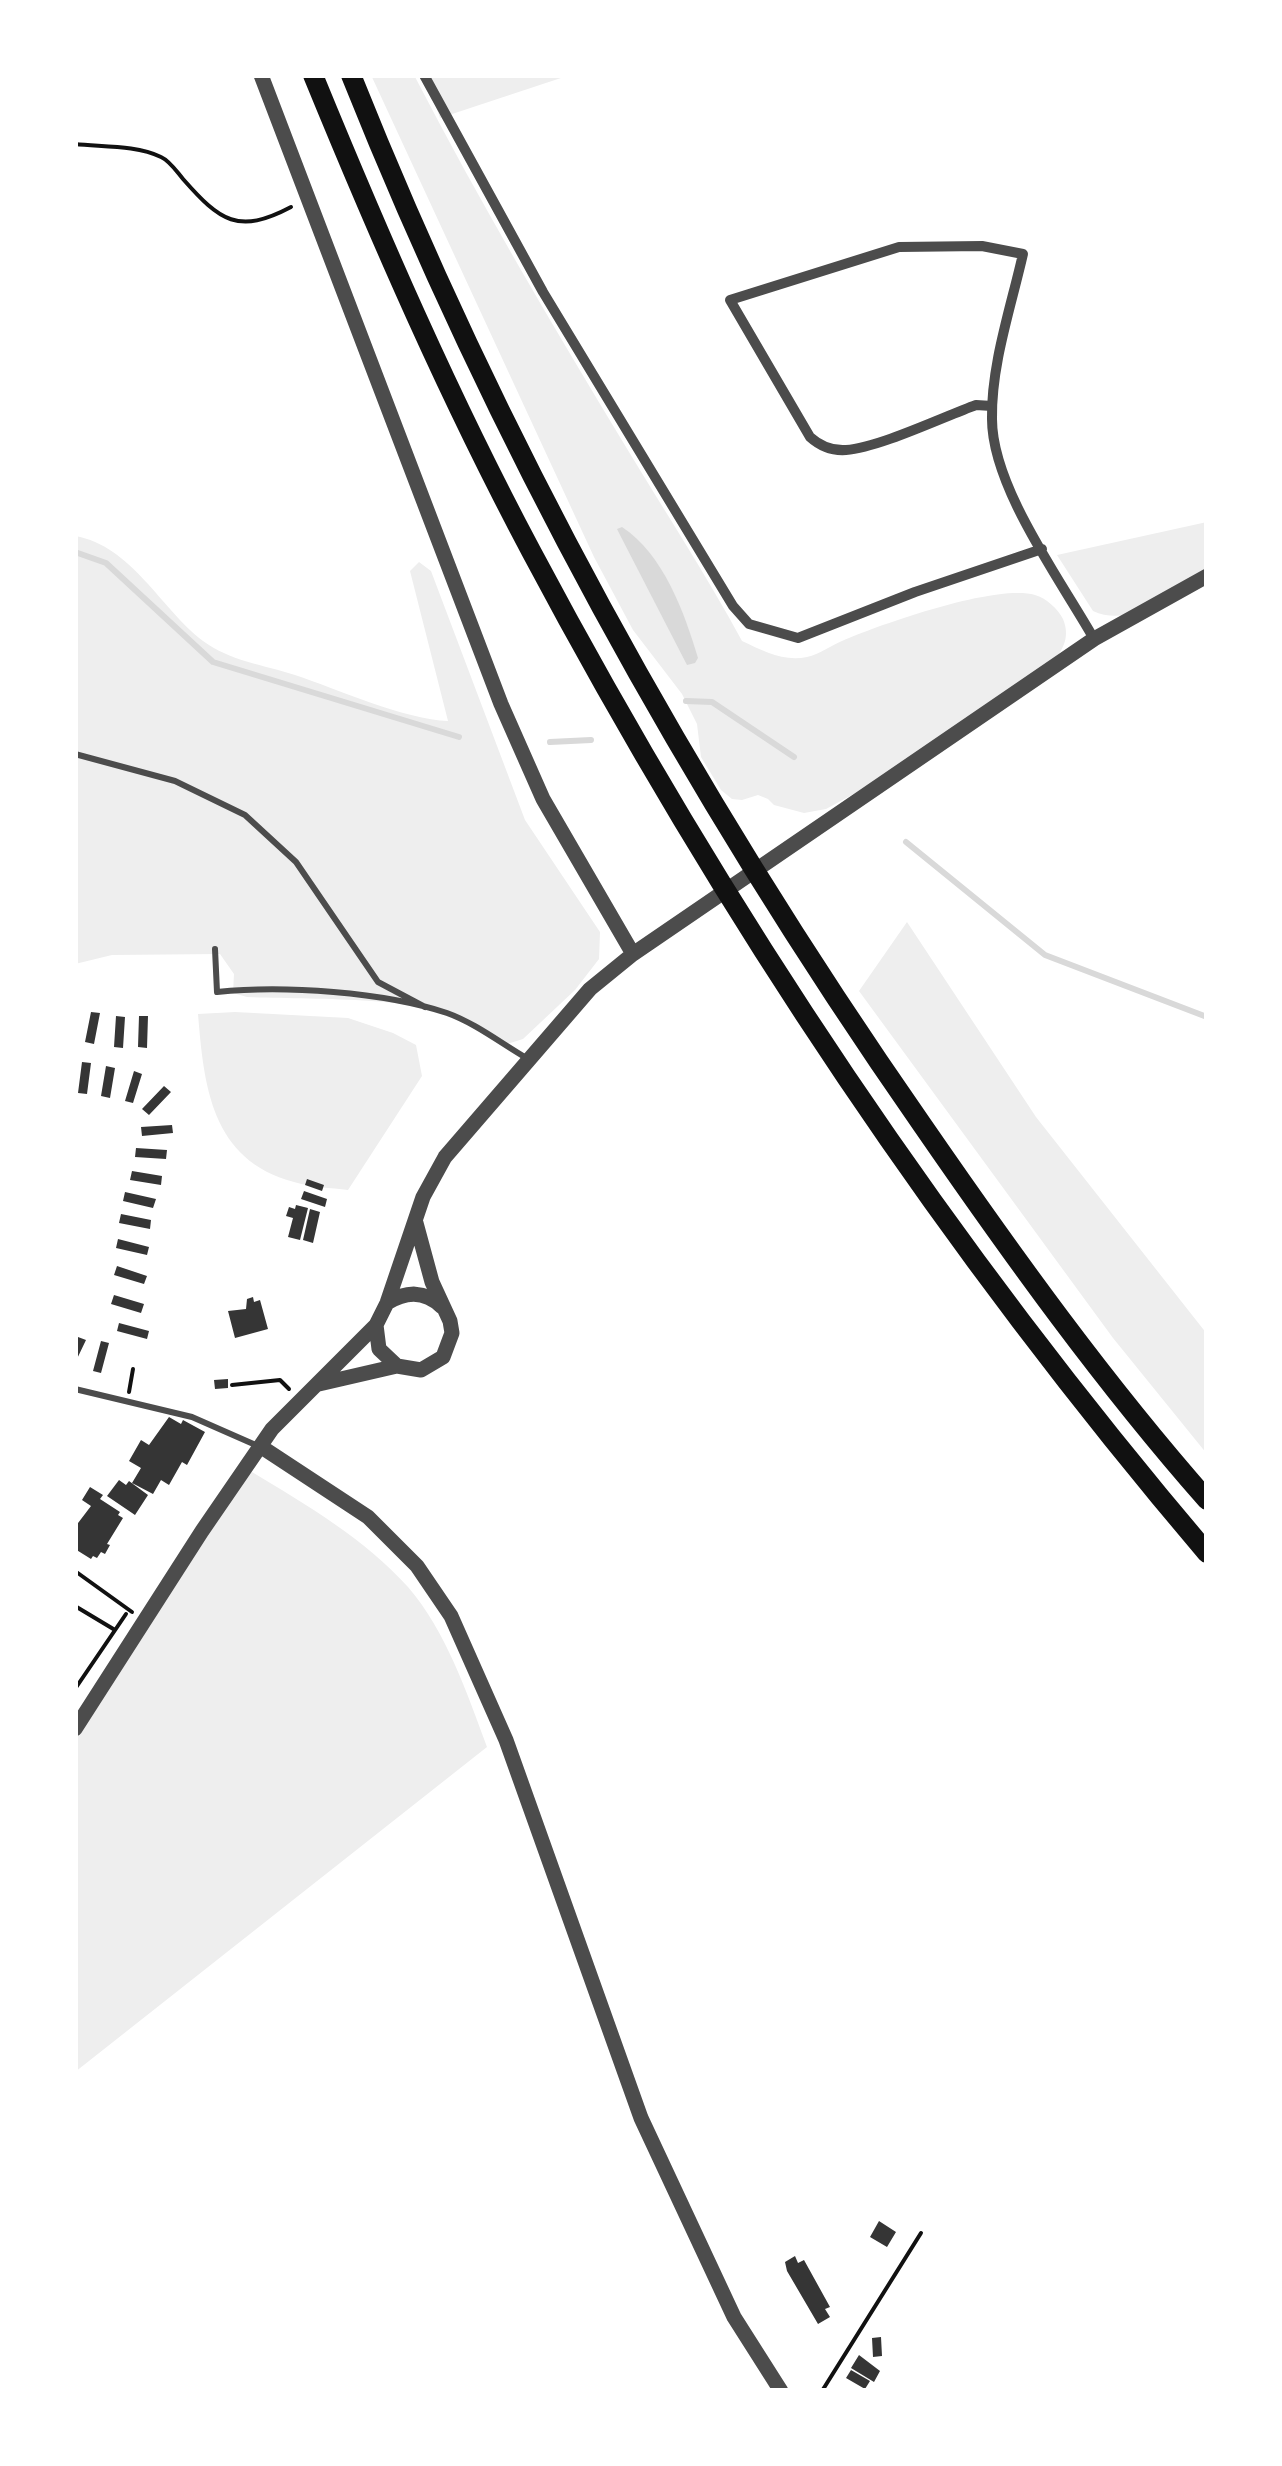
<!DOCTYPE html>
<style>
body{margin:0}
#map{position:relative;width:1282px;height:2466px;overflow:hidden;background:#fff;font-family:"Sofia Sans Condensed",sans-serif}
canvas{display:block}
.frame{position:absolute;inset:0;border:78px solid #fff;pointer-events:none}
</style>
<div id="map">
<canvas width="1282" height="2466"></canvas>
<div class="frame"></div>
</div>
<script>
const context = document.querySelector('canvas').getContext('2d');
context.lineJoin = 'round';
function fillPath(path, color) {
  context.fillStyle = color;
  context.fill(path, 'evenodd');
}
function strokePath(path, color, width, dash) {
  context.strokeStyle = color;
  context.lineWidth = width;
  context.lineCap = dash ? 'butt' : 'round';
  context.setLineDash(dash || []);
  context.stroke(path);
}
fillPath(new Path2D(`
 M371,75H414C480,203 554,328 629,452C667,515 707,576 742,641C763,651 784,662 807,657C820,654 830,646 842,641C882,624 995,584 1035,595C1046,598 1058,609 1063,619C1070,636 1064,648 1054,661L872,784L826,809L804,813L774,805L768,799L758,795L742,800L732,799L721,790L701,757L697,724L682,694L633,630L594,557Z
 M425,75H570L440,118Z
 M1207,522V574C1174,592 1132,629 1093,611L1057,555Z
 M75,536C132,546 160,608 203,641C230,661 264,665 295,675C337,689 406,720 448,721L410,571L419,562L431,571L525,820L600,932L599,959L575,990L523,1039L507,1044C496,1037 485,1028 473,1022C419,995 310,1000 247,997L233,993L234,974L220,954L112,955L75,964Z
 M907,922L1036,1117L1207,1334V1454L1113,1338L859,991Z
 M235,1012L348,1018L393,1033L416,1045L422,1076L348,1190C331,1188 311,1187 294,1182C211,1160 204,1086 198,1014Z
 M252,1472C307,1505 365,1539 408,1587C446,1631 467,1693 487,1747L75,2072V1731L241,1473Z`), '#eee');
fillPath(new Path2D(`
 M622,527C664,555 684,612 698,658L695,663L687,665L620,535L617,529Z`), '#d9d9d9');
strokePath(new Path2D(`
 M75,552L106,563L213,662L459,737
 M686,701L712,702L794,757
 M550,742L591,740
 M906,842L1045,955L1207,1017`), '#d9d9d9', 6);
fillPath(new Path2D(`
 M91,1012L100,1013L94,1044L85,1042Z
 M116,1016L125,1017L123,1048L114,1047Z
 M139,1016H148L147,1048L138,1047Z
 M82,1062L91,1063L87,1094L78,1093Z
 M106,1066L115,1068L110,1098L101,1096Z
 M134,1071L142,1074L133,1103L125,1101Z
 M164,1086L171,1092L149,1115L142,1109Z
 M172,1125L173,1133L142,1136L141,1127Z
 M136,1148L167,1150L166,1159L135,1157Z
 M132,1171L162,1176L161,1185L130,1180Z
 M307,1179L324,1185L322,1191L305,1185Z
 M304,1191L327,1199L325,1207L301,1199Z
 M125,1192L156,1199L153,1208L123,1201Z
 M296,1205L308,1208L300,1240L288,1237L293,1218L286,1216L289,1207L295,1209Z
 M310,1209L320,1212L313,1243L303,1240Z
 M121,1214L151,1220L150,1229L119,1223Z
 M118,1239L149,1247L147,1255L116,1248Z
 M117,1266L147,1276L144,1284L114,1275Z
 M114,1295L144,1304L141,1313L111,1304Z
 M253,1297L254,1302L260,1300L268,1329L235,1338L228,1311L246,1309L247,1299Z
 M119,1323L149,1331L147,1339L117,1331Z
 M78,1337L86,1340L75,1363V1342Z
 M101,1341L109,1343L101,1373L93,1371Z
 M228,1379V1388L215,1389L214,1380Z
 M169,1417L181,1424L183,1420L205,1432L187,1465L182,1462L169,1485L161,1480L153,1494L132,1483L141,1468L129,1461L141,1440L149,1445Z
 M119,1480L126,1485L129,1481L148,1495L135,1515L107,1496Z
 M90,1487L103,1495L100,1499L120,1512L118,1515L123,1518L107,1544L110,1545L105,1554L101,1552L97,1558L93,1556L91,1559L75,1549V1527L91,1506L82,1500Z
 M879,2221L896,2232L887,2247L870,2237Z
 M795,2256L798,2263L804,2260L830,2307L825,2309L830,2317L818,2324L787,2271L785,2262Z
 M881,2337L882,2356L873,2357L872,2338Z
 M859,2355L880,2371L874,2382L851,2368Z
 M851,2370L870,2381L865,2389L846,2378Z`), '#353535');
strokePath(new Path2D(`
 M75,144C102,147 136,145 161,157C170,161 177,172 183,179C220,221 238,235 291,207
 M232,1385L280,1380L289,1389
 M129,1392L133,1369
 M75,1571L132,1612
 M75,1606L115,1630
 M75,1689L126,1614
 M822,2391L921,2233`), '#111', 4);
strokePath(new Path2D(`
 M75,754L175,781L245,815L296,862L378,982L425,1007
 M215,949L217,992C284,985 384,992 447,1013C475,1023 502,1044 528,1059
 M75,1389L192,1417L258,1446`), '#4c4c4c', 6);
strokePath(new Path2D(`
 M424,75L543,292L733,606L749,624L798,638L915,592L1042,549
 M992,406L976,405C943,417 878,448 846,450C832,451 820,446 810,437L730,300L899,247L982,246L1023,254C1011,307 991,365 992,419C992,487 1060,579 1094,639`), '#4c4c4c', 10);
strokePath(new Path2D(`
 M261,75L501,704L543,799L633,954
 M387,1303C406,1291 425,1290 442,1307
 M376,1325L379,1349L397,1366
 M319,1384L397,1366L421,1370L443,1357L452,1333L450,1321L432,1282L416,1223
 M260,1446L368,1517L417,1566L451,1616L506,1740L641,2118L734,2317L781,2391
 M75,1729L202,1531L272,1429L376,1325L387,1303L423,1197L445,1157L590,989L633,954L1094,639L1207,576`), '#4c4c4c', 15);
strokePath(new Path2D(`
 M313,75C379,236 449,397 531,551C720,907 946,1246 1207,1553
 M351,75C499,446 695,799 923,1126C1012,1255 1104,1383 1207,1500`), '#111', 20);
</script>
